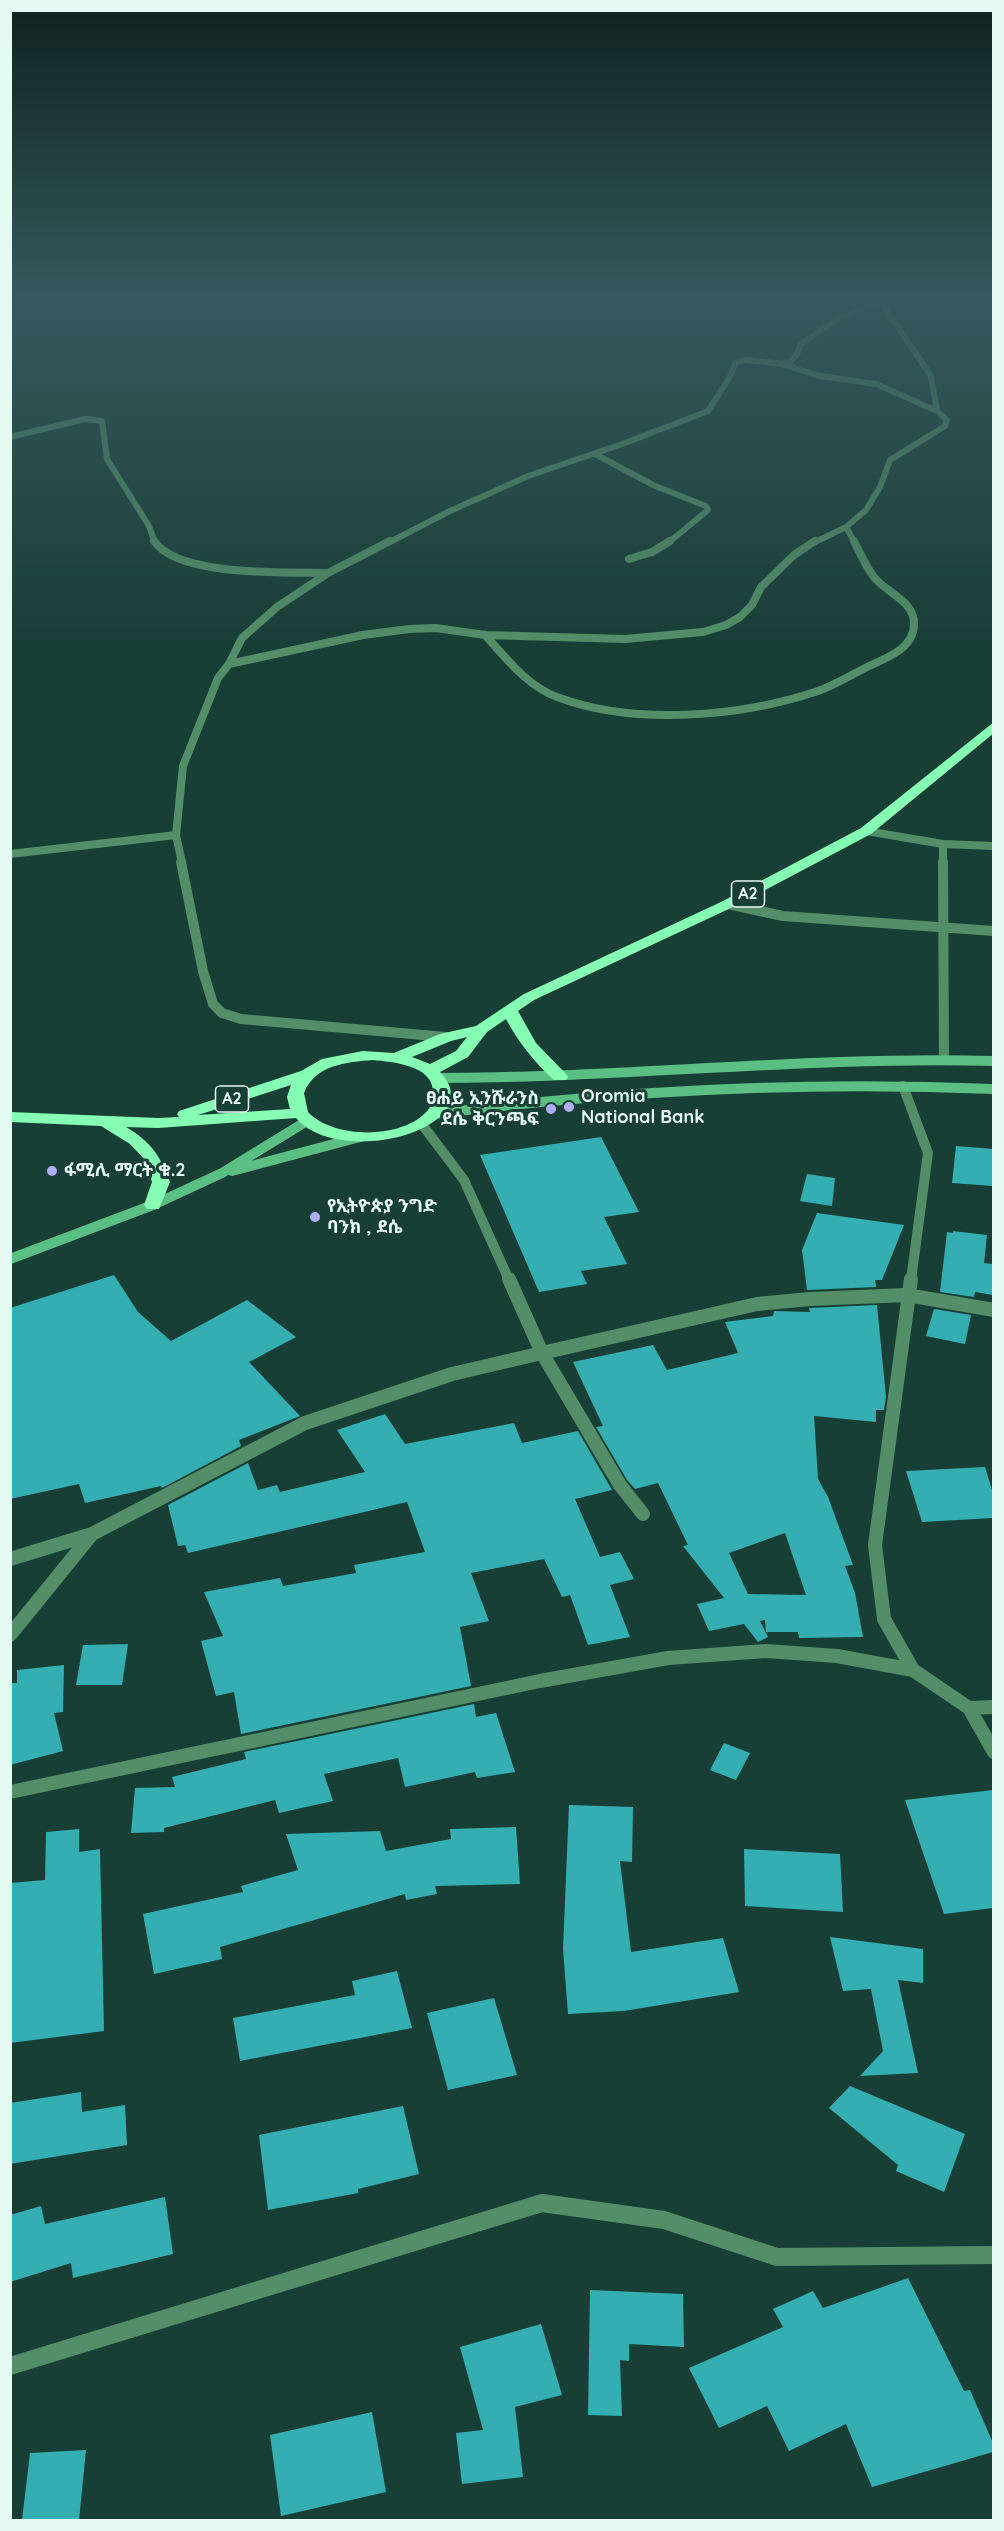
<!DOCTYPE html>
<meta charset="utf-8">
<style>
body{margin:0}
#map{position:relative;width:1004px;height:2531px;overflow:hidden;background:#183f36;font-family:Quicksand,sans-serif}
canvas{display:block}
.frame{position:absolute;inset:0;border:12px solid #e5faf3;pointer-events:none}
</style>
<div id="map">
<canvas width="1004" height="2531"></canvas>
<div class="frame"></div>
</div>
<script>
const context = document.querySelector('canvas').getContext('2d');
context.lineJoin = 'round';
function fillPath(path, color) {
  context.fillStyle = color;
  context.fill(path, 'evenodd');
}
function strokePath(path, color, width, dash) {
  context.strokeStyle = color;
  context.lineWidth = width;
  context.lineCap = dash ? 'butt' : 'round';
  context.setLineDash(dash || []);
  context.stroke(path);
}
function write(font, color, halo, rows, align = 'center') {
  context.font = font + ' Quicksand,"Noto Sans Ethiopic",sans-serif';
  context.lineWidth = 6;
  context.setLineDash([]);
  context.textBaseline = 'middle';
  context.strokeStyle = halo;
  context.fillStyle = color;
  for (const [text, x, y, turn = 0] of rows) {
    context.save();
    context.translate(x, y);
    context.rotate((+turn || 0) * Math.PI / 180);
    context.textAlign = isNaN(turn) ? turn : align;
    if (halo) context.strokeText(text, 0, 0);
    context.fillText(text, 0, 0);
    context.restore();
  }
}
fillPath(new Path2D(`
 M601,1137L639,1212L604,1217L627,1264L581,1271L587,1284L539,1292L480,1155Z
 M956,1146L993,1149V1186L952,1183Z
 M807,1174L835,1178L832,1206L800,1201Z
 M817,1213L904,1225L882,1280H875L876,1287L807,1290L802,1250Z
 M953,1231L987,1235L984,1263L993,1264V1295L975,1292L974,1297L940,1292L947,1232L953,1233Z
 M114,1275L138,1312L171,1341L247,1300L296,1337L249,1362L300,1416L239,1440L241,1446L162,1488L161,1486L85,1503L79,1484L10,1499V1308Z
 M877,1305L886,1397L884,1410H876V1422L814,1416L818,1479L828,1497L853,1565L845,1566L855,1593L863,1637L799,1638L798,1632H766L765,1620L760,1621L768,1637L758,1642L744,1624L709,1631L697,1604L724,1598L683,1546L688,1545L658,1483L635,1489L627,1480L596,1427L603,1426L573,1362L653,1345L667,1370L738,1353L725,1322L773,1316L774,1311L810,1312L809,1308ZM785,1533L806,1595L748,1594L729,1553Z
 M934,1309L971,1315L965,1344L926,1336Z
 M385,1414L405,1444L514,1423L522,1443L578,1431L612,1490L575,1499L600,1557L620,1552L634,1579L610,1585L630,1637L588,1645L570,1595L562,1597L544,1559L471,1573L489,1621L460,1627L471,1686L241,1734L234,1692L216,1696L201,1641L223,1636L204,1592L280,1578L283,1586L356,1573L354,1565L425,1552L407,1502L188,1553L185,1545L178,1546L168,1505L248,1463L258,1490L277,1485L280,1492L365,1472L337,1430Z
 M985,1467L993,1493V1518L922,1522L906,1471Z
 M128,1644L122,1685H76L83,1645Z
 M64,1665L63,1712L54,1713L63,1751L10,1765V1683H17V1670Z
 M474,1704L476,1717L496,1713L515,1772L477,1778L475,1772L405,1787L398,1758L324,1774L333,1801L279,1813L275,1800L164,1828V1832L131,1833L135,1788L175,1787L172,1777L246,1759L244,1752Z
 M724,1743L750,1753L736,1780L710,1770Z
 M993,1790V1908L944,1914L905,1800Z
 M569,1805L633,1807L632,1862L620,1861L631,1952L723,1938L739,1992L624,2011L568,2014L563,1949Z
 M516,1827L520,1884L435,1886L437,1894L406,1900L405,1894L220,1947L222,1959L154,1974L143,1914L243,1892L241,1886L298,1870L286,1834L380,1831L386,1851L451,1839L450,1829Z
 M79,1829V1852L100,1849L104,2031L10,2043V1883L45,1880L46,1832Z
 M744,1849L840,1854L843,1912L745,1906Z
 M830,1937L923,1949V1983L898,1980L918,2073L860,2076L883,2051L871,1989L843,1991Z
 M397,1971L412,2028L240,2061L233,2018L355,1995L352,1981Z
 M494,1998L517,2075L448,2090L427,2013Z
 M850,2086L965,2134L944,2192L896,2171L898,2165L829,2108Z
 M81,2092L82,2112L125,2105L127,2145L10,2164V2103Z
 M403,2106L419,2174L358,2189V2193L268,2210L259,2135Z
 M165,2197L173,2254L73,2278L71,2263L10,2282V2215L41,2206L45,2224Z
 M908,2278L964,2391L970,2390L993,2443V2452L872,2487L846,2424L789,2451L767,2406L719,2428L689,2368L783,2327L773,2309L813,2291L823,2308Z
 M590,2290L683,2294L684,2347L629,2344V2361L620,2360L622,2416L588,2415Z
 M541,2324L562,2395L515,2407L523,2477L462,2484L456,2433L483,2430L460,2347Z
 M372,2412L386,2492L281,2516L270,2435Z
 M86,2450L79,2520H22L30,2453Z`), '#34aeb1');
strokePath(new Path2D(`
 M10,301L29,296
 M880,301L931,376L937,411
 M784,365L820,376L876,384L937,411L947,420L945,426L890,460L880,487L866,510L846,527L813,543
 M10,437L85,419L102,421L107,459L149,526L155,543
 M595,454L653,485L706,506L708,510L668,543
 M846,527L855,543
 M388,543L450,511L528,476L625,443L708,411L731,375L735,363L745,360L783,364L790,362L796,356L801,344L839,318L891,296`), '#538e68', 6);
strokePath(new Path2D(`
 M154,541C178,577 287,572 327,573
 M629,559L652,552L670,541
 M485,635C506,658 527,686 557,697C634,726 741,717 818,691C835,685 851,675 867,667C886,658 914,649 914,624C915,601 885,592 874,577C866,567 860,553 854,541
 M229,664L363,635L409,629L436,628L485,635L625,639L703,632L726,625L740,617L752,605L761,587L794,555L815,541
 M866,831L943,844L994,846
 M943,844V863
 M10,854L176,835
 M182,863L176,835L183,766L218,678L229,664L242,638L277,607L328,573L390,541`), '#538e68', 8);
strokePath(new Path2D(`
 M181,862L203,971L213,1004L222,1013L241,1019L446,1037
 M943,862L944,1059
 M728,904L783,916L994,931
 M903,1086L928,1153L911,1280
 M421,1123L464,1180L509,1280`), '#538e68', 10);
strokePath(new Path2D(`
 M509,1279L542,1353L757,1304L810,1299L907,1295L994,1310
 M911,1279L875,1545L884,1619L913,1670L969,1708L994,1752
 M10,1559L92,1534L305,1423L452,1374L542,1353L620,1485L643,1514
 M10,1635L92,1534
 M969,1708L994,1707
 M10,1792L540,1681L668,1658L766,1651L837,1656L913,1670`), '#538e68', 14);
strokePath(new Path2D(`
 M10,2366L542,2203L664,2220L777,2257L994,2255`), '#538e68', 18);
strokePath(new Path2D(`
 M436,1078C622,1078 808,1056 994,1061
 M434,1114C621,1090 806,1081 994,1089
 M232,1171L360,1137
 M10,1259L153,1205L222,1173L307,1121`), '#5bbe82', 10);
fillPath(new Path2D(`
 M994,722V733L871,834L733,907L534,1000L518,1011L536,1043L566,1074L568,1077L566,1080H554C534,1062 519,1043 506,1019L487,1032L468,1057L440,1072C493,1127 341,1170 296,1118L158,1128L126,1127C151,1142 160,1155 170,1182L159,1209H147L144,1205L152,1182L145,1160L130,1144L101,1126L10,1122V1112L158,1118L179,1117L177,1114L179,1111L301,1071L322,1059L363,1051L394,1053L440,1034L476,1026L524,994L723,901L861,828ZM467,1037L456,1051L430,1064L412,1057L451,1041ZM373,1060C393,1062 433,1065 433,1092C433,1099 432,1105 428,1110C403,1140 333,1139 308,1112L304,1093C315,1065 346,1062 373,1060ZM291,1085L287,1097L290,1109L198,1115Z`), '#86ffb4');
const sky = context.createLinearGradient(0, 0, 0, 650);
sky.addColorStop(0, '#0d231e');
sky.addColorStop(0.46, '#37585d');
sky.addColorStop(1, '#37585d00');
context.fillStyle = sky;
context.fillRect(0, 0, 1004, 650);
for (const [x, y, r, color] of [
 [569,1107,6,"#aeaefb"],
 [551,1109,6,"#aeaefb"],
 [52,1171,6,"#aeaefb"],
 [315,1217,6,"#aeaefb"]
]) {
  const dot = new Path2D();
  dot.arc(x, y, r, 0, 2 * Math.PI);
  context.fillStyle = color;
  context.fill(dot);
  strokePath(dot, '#183f36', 2);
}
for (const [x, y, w] of [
 [748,894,33],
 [232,1099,33]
]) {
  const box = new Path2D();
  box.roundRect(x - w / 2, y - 13, w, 26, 4.5);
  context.fillStyle = '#183f36';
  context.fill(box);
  strokePath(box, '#e5faf3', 1.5);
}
write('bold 16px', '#e5faf3', null, [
 ["A2",748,894],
 ["A2",232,1099]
]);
write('bold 18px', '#e5faf3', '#183f36', [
 ["Oromia",581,1097],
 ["National Bank",581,1118],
 ["ፀሐይ ኢንሹራንስ",539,1099,"right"],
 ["ደሴ ቅርንጫፍ",539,1120,"right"],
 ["ፋሚሊ ማርት ቁ.2",64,1171],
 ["የኢትዮጵያ ንግድ",327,1207],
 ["ባንክ , ደሴ",327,1228]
], 'left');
</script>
